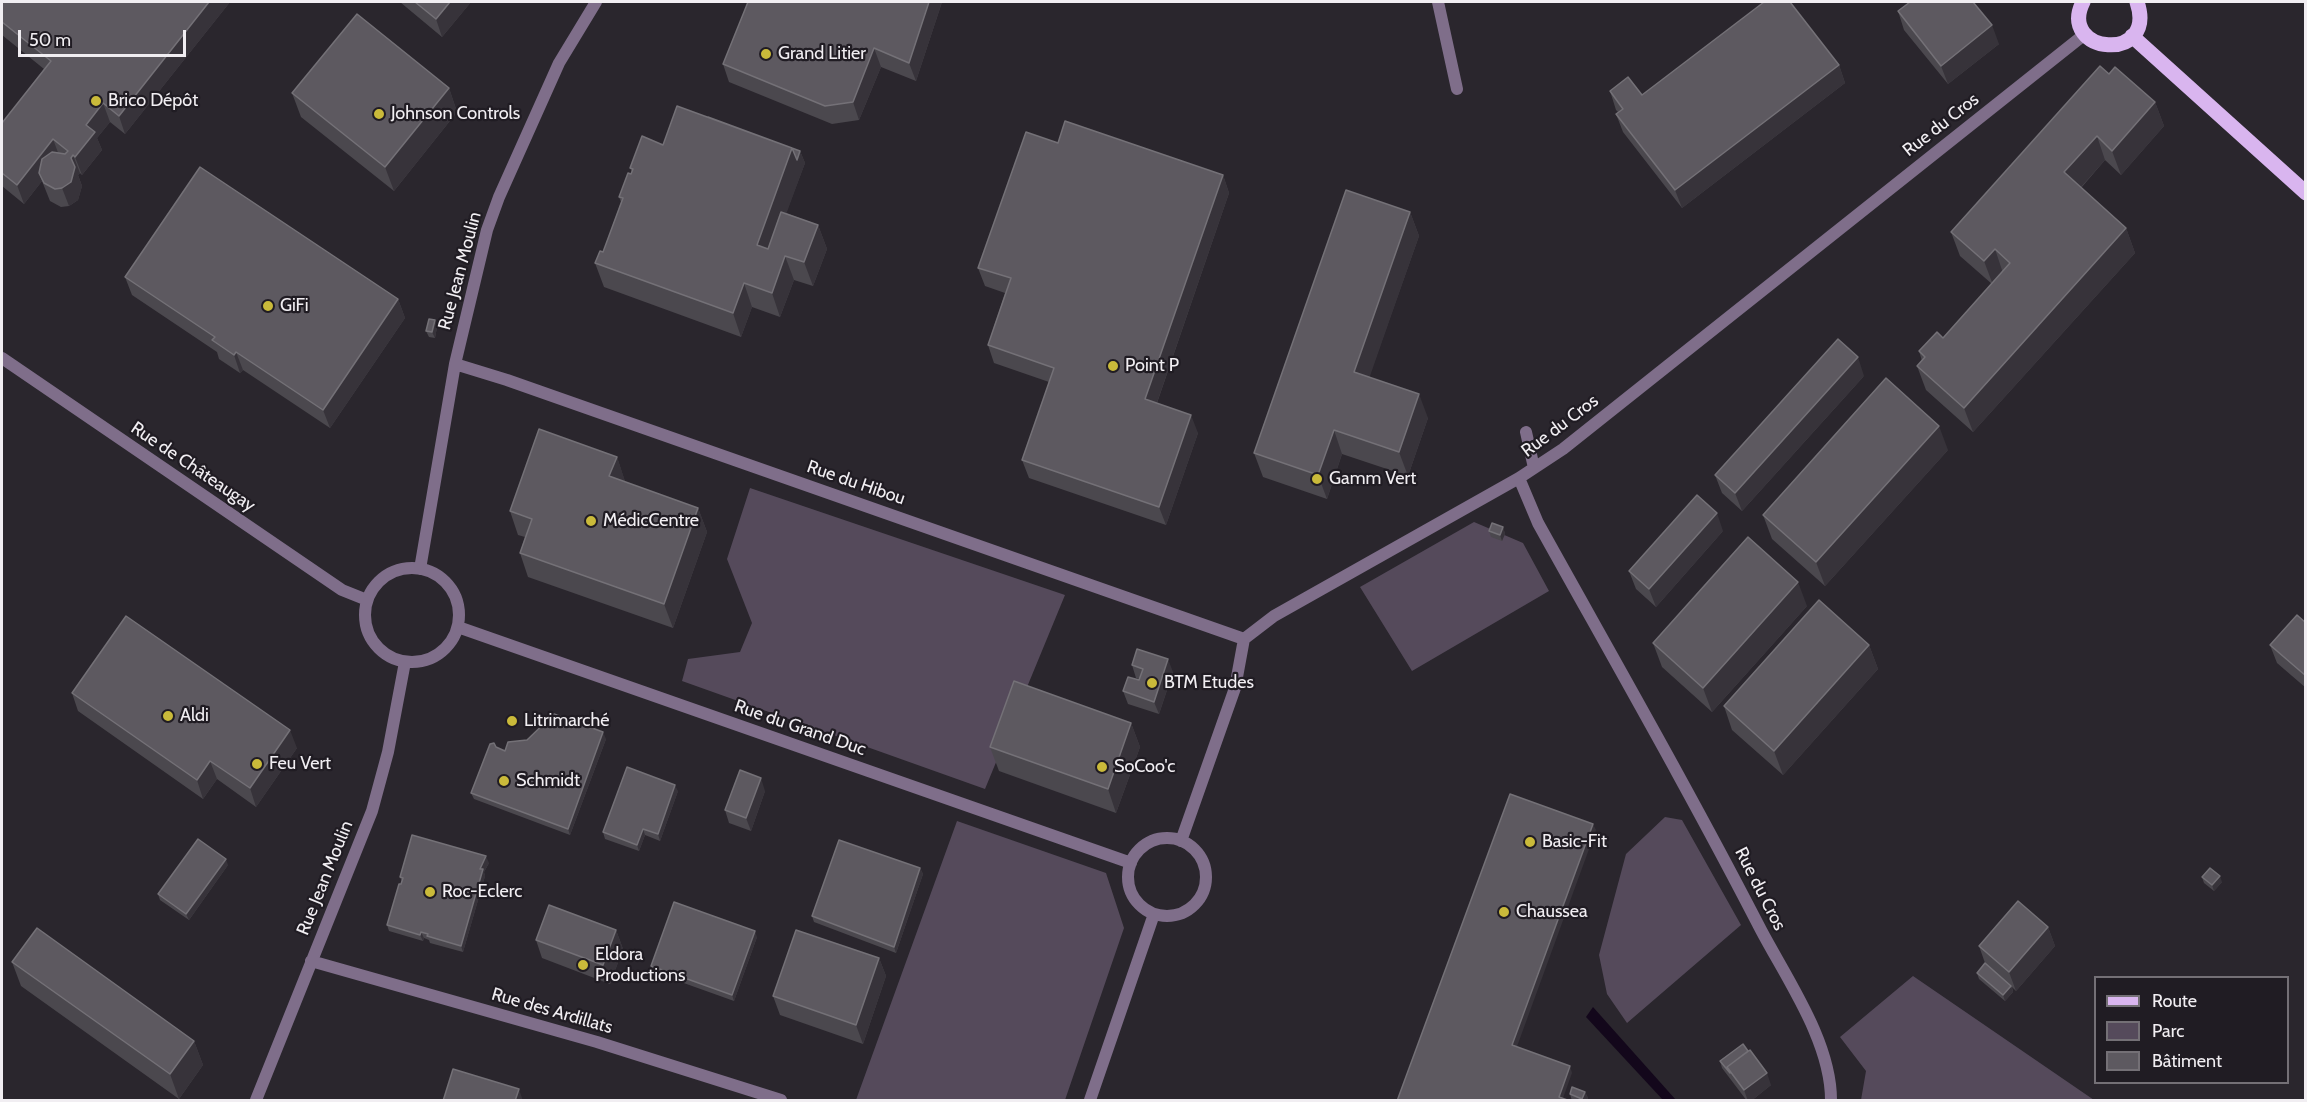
<!DOCTYPE html>
<meta charset="utf-8">
<style>
body{margin:0}
#map{position:relative;width:2307px;height:1102px;overflow:hidden;background:#2a262d;font-family:Cabin,sans-serif}
canvas{display:block}
.frame{position:absolute;inset:0;border:3px solid #f1eef2;pointer-events:none}
.legend{position:absolute;left:2094px;top:976px;width:195px;height:108px;box-sizing:border-box;background:#201c23;border:2px solid #747076;margin:0;padding:8px 10px;list-style:none;font-size:18px;color:#f1eef2}
.legend li{display:flex;align-items:center;gap:12px;height:30px}
.legend b{width:30px;border:2px solid #747076}
.scale{position:absolute;left:18px;top:30px;width:168px;height:27px;box-sizing:border-box;border:3px solid #f1eef2;border-top:0;padding-left:8px;font-size:18px;line-height:21px;white-space:nowrap;color:#f1eef2;-webkit-text-stroke:4px #201c23;paint-order:stroke}
</style>
<div id="map">
<canvas width="2307" height="1102"></canvas>
<div class="frame"></div>
<ul class="legend">
<li><b style="height:8px;background:#d9b5ef"></b>Route</li>
<li><b style="height:16px;background:#554a5b"></b>Parc</li>
<li><b style="height:16px;background:#5d5960"></b>Bâtiment</li>
</ul>
<div class="scale">50 m</div>
</div>
<script>
const context = document.querySelector('canvas').getContext('2d');
context.lineJoin = 'round';
function fillPath(path, color) {
  context.fillStyle = color;
  context.fill(path, 'evenodd');
}
function strokePath(path, color, width, dash) {
  context.strokeStyle = color;
  context.lineWidth = width;
  context.lineCap = dash ? 'butt' : 'round';
  context.setLineDash(dash || []);
  context.stroke(path);
}
function write(font, color, halo, rows, align = 'center') {
  context.font = font + ' Cabin,sans-serif';
  context.lineWidth = 4.5;
  context.setLineDash([]);
  context.textBaseline = 'middle';
  context.strokeStyle = halo;
  context.fillStyle = color;
  for (const [text, x, y, turn = 0] of rows) {
    context.save();
    context.translate(x, y);
    context.rotate((+turn || 0) * Math.PI / 180);
    context.textAlign = isNaN(turn) ? turn : align;
    if (halo) context.strokeText(text, 0, 0);
    context.fillText(text, 0, 0);
    context.restore();
  }
}
fillPath(new Path2D(`
 M750,488L1065,595L985,789L682,681L688,659L740,652L752,623L727,559Z
 M1474,522L1523,543L1549,591L1412,671L1360,587Z
 M1665,817L1682,820L1741,925L1627,1023L1607,994L1599,955L1626,854Z
 M957,821L1106,873L1124,928L1065,1100H856Z
 M1913,976L2094,1100H1861L1866,1071L1840,1037Z`), '#554a5b');
fillPath(new Path2D(`
 M1593,1007L1676,1100H1663L1586,1017Z`), '#13071b');
strokePath(new Path2D(`
 M1438,2L1457,89
 M2,358L342,590L367,600
 M455,364L507,380L1244,639
 M1526,432L1534,468
 M1519,478L1538,523C1613,658 1690,792 1761,930C1788,981 1831,1042 1831,1100
 M365 615a47 47 0 1 1 94 0a47 47 0 1 1-94 0Z
 M420,569L455,364L487,230L499,197L559,63L596,2
 M458,627L1131,863
 M1244,639L1274,616L1519,478L1563,449L2085,34
 M1128 877a39 39 0 1 1 78 0a39 39 0 1 1-78 0Z
 M1181,841L1235,688L1244,639
 M311,961L597,1042L781,1100
 M256,1100L372,811L388,752L405,662
 M1090,1100L1154,914`), '#7f6e8a', 12);
strokePath(new Path2D(`
 M2083,2C2057,54 2158,64 2137,2
 M2132,36L2306,193`), '#d9b5ef', 15);
fillPath(new Path2D(`
 M2,2H230L125,134L110,122L97,138L102,150L82,175L80,173L78,175L82,186L78,200L69,206L61,207L50,201L42,181L24,204L2,186V123L44,69L2,35Z
 M400,2H471L442,37Z
 M942,2L916,81L881,67L859,120L832,124L729,82L723,64Z
 M1898,11L1999,44L1948,84L1904,30Z
 M1839,65L1845,83L1682,208L1623,132L1616,114L1618,112L1616,110L1610,91L1642,95Z
 M2109,74L2155,102L2164,126L2121,175L2105,160L2081,188L2126,228L2135,253L1973,432L1926,390L1917,366L1922,361L1919,351L1943,338L1992,284L1960,256L1951,232Z
 M449,88L457,112L394,191L301,117L292,93Z
 M1058,143L1223,175L1229,193L1157,403L1198,433L1166,525L1029,478L1022,460L1049,382L994,363L988,345L1005,293L985,286L978,268Z
 M663,145L800,151L805,163L786,213L818,225L827,249L813,286L794,280L780,317L752,307L741,337L604,287L595,263L603,252L621,202L619,197L632,172L630,168Z
 M1410,212L1419,236L1369,377L1428,418L1408,476L1342,454L1327,499L1263,477L1254,453Z
 M125,277L398,299L405,318L330,428L243,370L240,373L219,359L217,352L132,295Z
 M437,327L435,338L429,337L426,331Z
 M1864,376L1742,511L1722,493L1715,475Z
 M1948,450L1825,586L1772,539L1763,515Z
 M617,457L625,482L698,508L707,532L673,628L528,577L520,553L525,537L518,535L510,511Z
 M1503,527L1505,534L1502,541L1491,537L1489,531Z
 M1723,531L1656,607L1636,589L1629,571Z
 M1807,606L1712,712L1662,667L1653,643Z
 M2306,623V688L2277,663L2270,645Z
 M1869,645L1878,669L1783,775L1732,730L1724,706Z
 M1132,665L1173,672L1159,714L1128,704L1123,691L1139,680L1140,679L1136,678Z
 M72,693L297,748L256,807L217,779L203,799L78,711Z
 M1131,723L1140,747L1116,813L999,771L990,747Z
 M606,739L570,835L474,799L471,793L496,747L505,751L527,740Z
 M678,791L660,841L645,835L639,851L605,839L603,832Z
 M765,791L751,831L729,823L725,810Z
 M489,863L484,872L485,876L463,952L430,943L429,940L424,938L423,941L389,931L387,925L402,882L400,877Z
 M228,865L189,920L160,900L158,894Z
 M920,868L923,874L896,953L814,922L812,916Z
 M2202,877L2222,882L2214,891L2204,883Z
 M2048,927L2055,946L2016,991L2012,987L2013,992L2005,1001L1979,979L1977,973L1985,963L1979,946Z
 M616,930L623,949L610,984L542,958L536,940Z
 M757,937L734,1001L653,972L651,966Z
 M879,958L886,976L863,1044L780,1015L773,996Z
 M12,962L194,1041L203,1065L179,1099L21,986Z
 M1720,1061L1771,1085L1751,1101H1747L1722,1068Z
 M1585,1092L1588,1098L1587,1101H1572L1570,1094Z`), '#4b484e');
fillPath(new Path2D(`
 M209,2H230L125,134L119,116Z
 M450,2H471L442,37L436,19Z
 M929,2H942L916,81L909,63Z
 M1992,25L1999,44L1948,84L1941,66Z
 M874,48L881,67L859,120L853,102Z
 M1839,65L1845,83L1682,208L1675,190Z
 M449,88L457,112L394,191L385,167Z
 M2155,102L2164,126L2121,175L2112,151Z
 M103,103L110,122L97,138L102,150L82,175L75,157L86,125Z
 M2097,136L2105,160L2073,196L2064,172Z
 M53,139L60,158L39,173L42,181L24,204L17,185Z
 M792,148L800,151L805,163L766,269L757,245Z
 M73,155L80,173L78,175L82,186L78,200L69,206L62,188L71,158Z
 M1223,175L1229,193L1152,417L1145,399Z
 M1410,212L1419,236L1363,396L1354,372Z
 M818,225L827,249L813,286L804,262Z
 M2126,228L2135,253L1973,432L1964,408Z
 M1995,249L2003,273L1993,285L1984,261Z
 M785,256L794,280L780,317L772,293Z
 M744,283L752,307L741,337L733,313Z
 M398,299L405,318L330,428L323,410Z
 M435,320L437,327L435,338L432,332Z
 M236,352L243,370L240,373L234,355Z
 M1858,357L1864,376L1742,511L1735,493Z
 M1419,394L1428,418L1408,476L1399,452Z
 M1191,415L1198,433L1166,525L1159,507Z
 M1939,426L1948,450L1825,586L1816,562Z
 M1334,430L1342,454L1327,499L1318,475Z
 M617,457L625,481L618,500L609,476Z
 M698,508L707,532L673,628L664,604Z
 M1717,513L1723,531L1656,607L1649,589Z
 M1503,527L1505,534L1502,541L1500,535Z
 M1798,582L1807,606L1712,712L1703,688Z
 M1869,645L1878,669L1783,775L1774,751Z
 M1168,659L1173,672L1159,714L1154,702Z
 M1131,723L1140,747L1116,813L1108,789Z
 M290,730L297,748L256,807L250,788Z
 M603,732L606,739L570,835L568,829Z
 M210,761L217,779L203,799L197,780Z
 M761,778L765,791L751,831L746,818Z
 M675,785L678,791L660,841L658,834Z
 M1593,824L1596,830L1515,1052L1512,1045Z
 M643,829L645,835L639,851L637,845Z
 M486,856L489,863L484,872L485,876L463,952L461,946L480,869Z
 M226,859L228,865L189,920L186,914Z
 M920,868L923,874L896,953L894,947Z
 M2220,876L2222,882L2214,891L2212,885Z
 M2048,927L2055,946L2016,991L2009,972Z
 M616,930L623,949L610,984L603,965Z
 M755,931L757,937L734,1001L732,995Z
 M421,932L424,938L423,941L420,935Z
 M879,958L886,976L863,1044L856,1025Z
 M2011,986L2013,992L2005,1001L2003,995Z
 M194,1041L203,1065L179,1099L170,1074Z
 M1570,1066L1572,1073L1562,1101L1559,1097Z
 M1767,1073L1771,1085L1751,1101H1748L1744,1090Z
 M519,1089L523,1101H515Z
 M1585,1092L1588,1098L1587,1101H1583L1582,1099Z`), '#37333a');
const building = new Path2D(`
 M2,2H209L119,116L103,103L86,125L95,132L75,157L73,155L71,158L75,167L71,182L62,188L55,189L44,183L39,173L42,159L52,152L65,154L68,151L53,139L17,185L2,173V123L51,61L2,22Z
 M415,2H450L436,19Z
 M748,2H929L909,63L874,48L853,102L825,106L723,64Z
 M1764,2H1790L1839,65L1675,190L1616,114L1623,109L1610,91L1628,77L1642,95Z
 M1910,2H1973L1992,25L1941,66L1898,11Z
 M357,14L449,88L385,167L292,93Z
 M2100,66L2109,74L2115,67L2155,102L2112,151L2097,136L2064,172L2126,228L1964,408L1917,366L1925,357L1919,351L1937,332L1943,338L2010,263L1995,249L1984,261L1951,232Z
 M677,106L792,148L757,245L768,249L781,212L818,225L804,262L785,256L772,293L744,283L733,313L595,263L600,251L603,252L623,198L619,197L628,173L631,174L633,169L630,168L642,136L663,145Z
 M708,117L800,151L797,160L792,148Z
 M1065,121L1223,175L1145,399L1191,415L1159,507L1022,460L1054,368L988,345L1011,278L978,268L1026,132L1058,143Z
 M200,167L398,299L323,410L236,352L234,355L212,340L215,337L125,277Z
 M1346,190L1410,212L1354,372L1419,394L1399,452L1334,430L1318,475L1254,453Z
 M429,319L435,320L432,332L426,331Z
 M1838,339L1858,357L1735,493L1715,475Z
 M1886,378L1939,426L1816,562L1763,515Z
 M539,429L617,457L609,476L698,508L664,604L520,553L532,519L510,511Z
 M1697,495L1717,513L1649,589L1629,571Z
 M1492,523L1503,527L1500,535L1489,531Z
 M1748,537L1798,582L1703,688L1653,643Z
 M1819,600L1869,645L1774,751L1724,706Z
 M2297,615L2306,623V676L2270,645Z
 M126,616L290,730L250,788L210,761L197,780L72,693Z
 M1137,649L1168,659L1154,702L1123,691L1128,677L1139,680L1143,669L1132,665Z
 M1014,681L1131,723L1108,789L990,747Z
 M554,714L603,732L568,829L471,793L490,744L494,743L496,747L505,751L508,742L527,740Z
 M627,767L675,785L658,834L643,829L637,845L603,832Z
 M740,770L761,778L746,818L725,810Z
 M1510,794L1593,824L1512,1045L1570,1066L1559,1097L1570,1101H1397Z
 M412,835L486,856L480,869H483L461,946L427,936L428,934L421,932L420,935L387,925L399,884H401L403,878L400,877Z
 M198,839L226,859L186,914L158,894Z
 M839,840L920,868L894,947L812,916Z
 M2210,868L2220,876L2212,885L2202,877Z
 M2018,901L2048,927L2009,972L1979,946Z
 M674,902L755,931L732,995L651,966Z
 M549,905L616,930L603,965L536,940Z
 M37,928L194,1041L170,1074L12,962Z
 M796,930L879,958L856,1025L773,996Z
 M1985,963L2011,986L2003,995L1977,973Z
 M1743,1044L1748,1051L1727,1067L1730,1073L1720,1061Z
 M1750,1050L1767,1073L1744,1090L1727,1067Z
 M453,1069L519,1089L515,1101H443Z
 M1572,1087L1585,1092L1582,1099L1570,1094Z`);
fillPath(building, '#5d5960');
strokePath(building, '#747177', 1.5);
for (const [x, y, r, color] of [
 [766,54,6,"#caba3a"],
 [96,101,6,"#caba3a"],
 [379,114,6,"#caba3a"],
 [268,306,6,"#caba3a"],
 [1113,366,6,"#caba3a"],
 [1317,479,6,"#caba3a"],
 [591,521,6,"#caba3a"],
 [1152,683,6,"#caba3a"],
 [168,716,6,"#caba3a"],
 [512,721,6,"#caba3a"],
 [257,764,6,"#caba3a"],
 [1102,767,6,"#caba3a"],
 [504,781,6,"#caba3a"],
 [1530,842,6,"#caba3a"],
 [430,892,6,"#caba3a"],
 [1504,912,6,"#caba3a"],
 [583,965,6,"#caba3a"]
]) {
  const dot = new Path2D();
  dot.arc(x, y, r, 0, 2 * Math.PI);
  context.fillStyle = color;
  context.fill(dot);
  strokePath(dot, '#201c23', 2);
}
write('18px', '#f1eef2', '#201c23', [
 ["Grand Litier",778,54],
 ["Brico Dépôt",108,101],
 ["Johnson Controls",391,114],
 ["GiFi",280,306],
 ["Point P",1125,366],
 ["Gamm Vert",1329,479],
 ["MédicCentre",603,521],
 ["BTM Etudes",1164,683],
 ["Aldi",180,716],
 ["Litrimarché",524,721],
 ["Feu Vert",269,764],
 ["SoCoo'c",1114,767],
 ["Schmidt",516,781],
 ["Basic-Fit",1542,842],
 ["Roc-Eclerc",442,892],
 ["Chaussea",1516,912],
 ["Eldora",595,955],
 ["Productions",595,976]
], 'left');
write('18px', '#f1eef2', '#201c23', [
 ["Rue du Cros",1941,125,-38],
 ["Rue Jean Moulin",460,271,-75],
 ["Rue du Cros",1560,426,-37],
 ["Rue de Châteaugay",193,467,34],
 ["Rue du Hibou",856,483,19],
 ["Rue du Grand Duc",800,728,19],
 ["Rue Jean Moulin",325,878,-68],
 ["Rue du Cros",1760,889,63],
 ["Rue des Ardillats",552,1011,16]
]);
</script>
